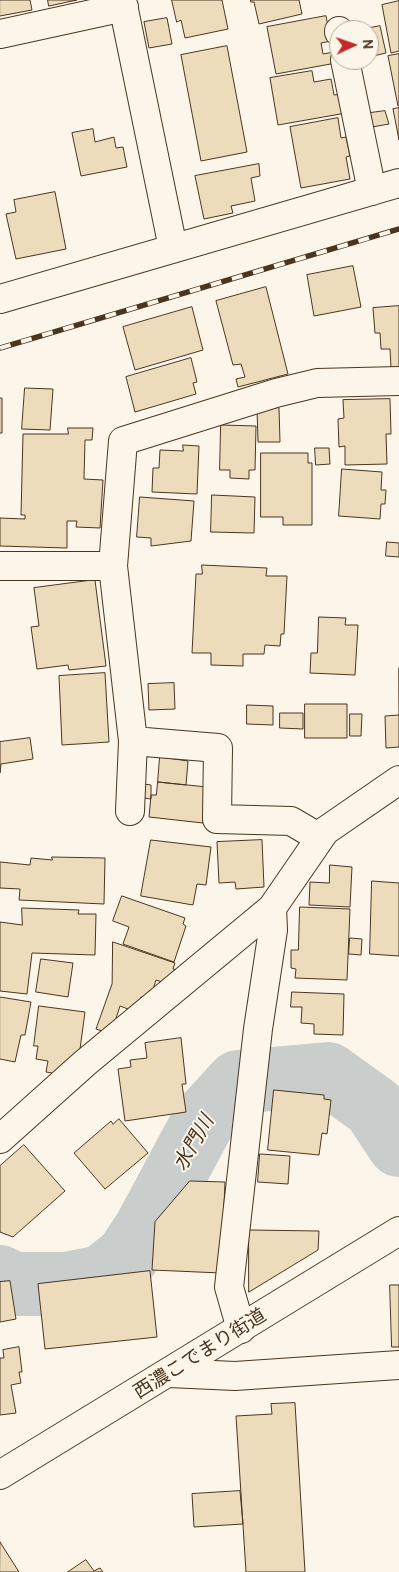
<!DOCTYPE html>
<meta charset="utf-8">
<style>
body{margin:0}
#map{position:relative;width:399px;height:1572px;overflow:hidden;background:#fbf6e9;font-family:Cabin,sans-serif}
canvas{display:block}
.north{position:absolute;left:329px;top:20px;width:50px;height:50px;box-sizing:border-box;background:#fbf6e9;border:1px solid #b4a999;border-radius:50%;rotate:87deg;font-size:14px;font-weight:700;line-height:20px;text-align:center;color:#4a3520}
.north::after{content:'';display:block;margin:auto;width:18px;height:22px;background:#c62828;clip-path:polygon(50% 0,100% 100%,50% 72%,0 100%)}
</style>
<div id="map">
<canvas width="399" height="1572"></canvas>
<div class="north">N</div>
</div>
<script>
const context = document.querySelector('canvas').getContext('2d');
context.lineJoin = 'round';
function strokePath(path, color, width, dash) {
  context.strokeStyle = color;
  context.lineWidth = width;
  context.lineCap = dash ? 'butt' : 'round';
  context.setLineDash(dash || []);
  context.stroke(path);
}
function fillPath(path, color) {
  context.fillStyle = color;
  context.fill(path, 'evenodd');
}
function write(font, color, halo, rows, align = 'center') {
  context.font = font + ' Cabin,"Noto Sans JP",sans-serif';
  context.lineWidth = 4;
  context.setLineDash([]);
  context.textBaseline = 'middle';
  context.strokeStyle = halo;
  context.fillStyle = color;
  for (const [text, x, y, turn = 0] of rows) {
    context.save();
    context.translate(x, y);
    context.rotate((+turn || 0) * Math.PI / 180);
    context.textAlign = isNaN(turn) ? turn : align;
    if (halo) context.strokeText(text, 0, 0);
    context.fillText(text, 0, 0);
    context.restore();
  }
}
strokePath(new Path2D(`
 M0,1277L14,1284H67L102,1277L127,1257L145,1230L205,1118L238,1082L328,1074L374,1107L399,1145`), '#c9cecd', 64);
const building = new Path2D(`
 M0,0H30L32,10L0,16Z
 M48,0H77L49,6Z
 M172,0H222L228,29L185,38L181,20L177,22Z
 M251,0H299L302,14L259,24L254,2H251Z
 M399,1V51L391,53L382,5Z
 M326,16L331,41L321,43L323,54L334,52L336,63L276,74L267,27Z
 M167,18L172,44L149,48L144,22Z
 M380,26L386,53L369,57V30H359Z
 M227,46L247,152L201,161L181,55Z
 M399,54V106H398L388,56Z
 M312,71L314,82L331,79L334,95L343,94L346,113L278,125L270,78Z
 M399,108V140L393,109Z
 M385,111L389,124L372,127L370,113Z
 M338,118L341,138L346,137L350,156L346,157L350,179L301,188L290,127Z
 M93,129L95,142L114,137L116,148L123,147L127,167L81,176L72,133Z
 M259,164L260,176L251,178L255,201L231,206L233,213L204,219L195,176Z
 M55,192L66,249L16,259L6,214L16,212L14,200Z
 M353,266L361,307L314,316L307,275Z
 M266,287L288,374L238,387L236,379L245,377L241,364L233,365L216,301Z
 M399,306V368H391L390,349H381L380,333H375L373,308Z
 M192,307L203,350L135,370L123,327Z
 M191,358L197,382L193,383L196,394L135,412L126,377Z
 M25,388L53,389L50,430L22,429Z
 M0,398H2V433H0Z
 M390,399L391,434H386L387,464L345,465V446L339,447L338,419L344,418L343,400Z
 M279,408L280,442H258L257,409Z
 M221,425L256,426L255,470H249V479L230,478V470H220Z
 M68,428H93L92,440H85L84,479L103,480L100,528L76,527L77,521H67V548L0,546V518L25,519V515H21L23,434H68Z
 M183,445L199,446L197,494L152,492L153,468H159L160,450L183,451Z
 M315,448H329L330,464L316,465Z
 M261,453H308V463H312V525H283V517H261Z
 M342,469L382,472L381,490H386L385,504H381L380,519L339,516Z
 M212,495L255,497L254,533L211,532Z
 M140,497L194,501L191,541L151,546V538L137,537Z
 M387,542L399,543V557L386,556Z
 M202,565L267,568L266,576H287L284,634H281L280,646L265,645L264,654H243V666L211,665V653H192L196,574H202Z
 M95,580L106,666L69,670L68,665L37,669L31,627L39,626L34,588Z
 M319,617L346,618L345,625H358L355,675L310,673L311,653H317Z
 M399,668V747L386,748L385,716L399,715Z
 M105,673L109,742L62,745L59,676Z
 M174,683L175,709L149,710L148,684Z
 M305,704H347V738H305Z
 M247,705L273,706V725L247,724Z
 M280,713H303V729L280,728Z
 M350,714H362L361,736H350Z
 M30,738L33,759L1,764L0,773V742Z
 M160,757L188,761L186,785L158,782Z
 M158,782L207,787L203,823L149,817L151,795H156Z
 M144,784L151,785V799L143,798Z
 M151,840L211,847L206,885L197,884L193,905L141,896Z
 M262,840L264,887L236,889L235,882L219,883L217,842Z
 M52,857L105,858L104,904L19,900L20,889L0,888V862L30,865L31,858L52,860Z
 M330,865L352,867L350,907L309,905L310,882L329,883Z
 M372,881L399,883V956L370,954Z
 M122,896L185,918L183,924L186,926L174,962L123,944L129,927L113,921Z
 M300,907L350,909L347,980L295,978L296,969L291,968V950H298Z
 M22,908L79,910L78,914H96L95,955L32,953L27,994L0,991V922L22,925Z
 M350,938L362,939L361,955L349,954Z
 M113,942L175,963L173,969L181,972L168,984L156,980L150,999L141,997L136,1012L120,1006L111,1034L96,1029L112,984Z
 M41,959L73,963L68,997L36,992Z
 M292,992L344,994L343,1035L314,1034V1024L301,1023L302,1007H291Z
 M0,997L31,1002L25,1035H21L15,1062L0,1059Z
 M39,1006L85,1012L78,1064L66,1062L64,1075L46,1072L48,1061L36,1059L38,1046H34Z
 M181,1038L186,1084H182L186,1112L125,1121L118,1069L131,1067L130,1060L147,1058L145,1043Z
 M274,1090L324,1095V1099L331,1100L327,1134L322,1133L319,1155L268,1150Z
 M119,1119L148,1153L105,1189L74,1153L111,1121L113,1124Z
 M24,1145L65,1191L13,1237L0,1232V1166Z
 M260,1154L290,1156L288,1184L258,1182Z
 M190,1181L225,1182L221,1273L152,1270L155,1222Z
 M249,1230L319,1231L318,1250L249,1292Z
 M150,1271L157,1337L45,1349L38,1284Z
 M10,1281L16,1319L0,1322V1282Z
 M390,1285H399V1347H392Z
 M19,1347L22,1372H19L21,1383L11,1385L16,1413L0,1415V1358H4L3,1350Z
 M295,1403L305,1572H246L236,1416L272,1414L271,1404Z
 M240,1491L243,1524L194,1527L192,1494Z
 M0,1542L19,1572H0Z
 M86,1560L94,1571L100,1568L103,1572H68Z`);
fillPath(building, '#ecdcbc');
strokePath(building, '#4a3520', 1);
const street = new Path2D(`
 M122,0L173,248
 M339,31V32
 M0,34L124,7
 M345,60L372,191
 M0,299L399,183
 M0,566H113L133,741L218,748L217,819L291,821L320,838
 M113,566L123,441L276,393L317,383L399,381
 M130,811L133,741
 M0,1139L85,1063L272,908L325,831L399,780
 M241,1329L229,1287L258,1029L273,930L272,908
 M169,1373L235,1376L399,1365`);
const secondary = new Path2D(`
 M0,1475L399,1231`);
strokePath(street, '#4a3520', 30);
strokePath(secondary, '#4a3520', 30);
strokePath(street, '#fbf6e9', 28);
strokePath(secondary, '#fbf6e9', 28);
const rail = new Path2D(`
 M0,348L399,229`);
strokePath(rail, '#4a3520', 5.5);
strokePath(rail, '#fbf6e9', 4, [11]);
write('19px', '#4a3520', '#fbf6e9', [
 ["西濃こでまり街道",200,1354,-32]
]);
write('italic 20px', '#4a3520', '#fbf6e9', [
 ["水門川",194,1143,-60]
]);
</script>
